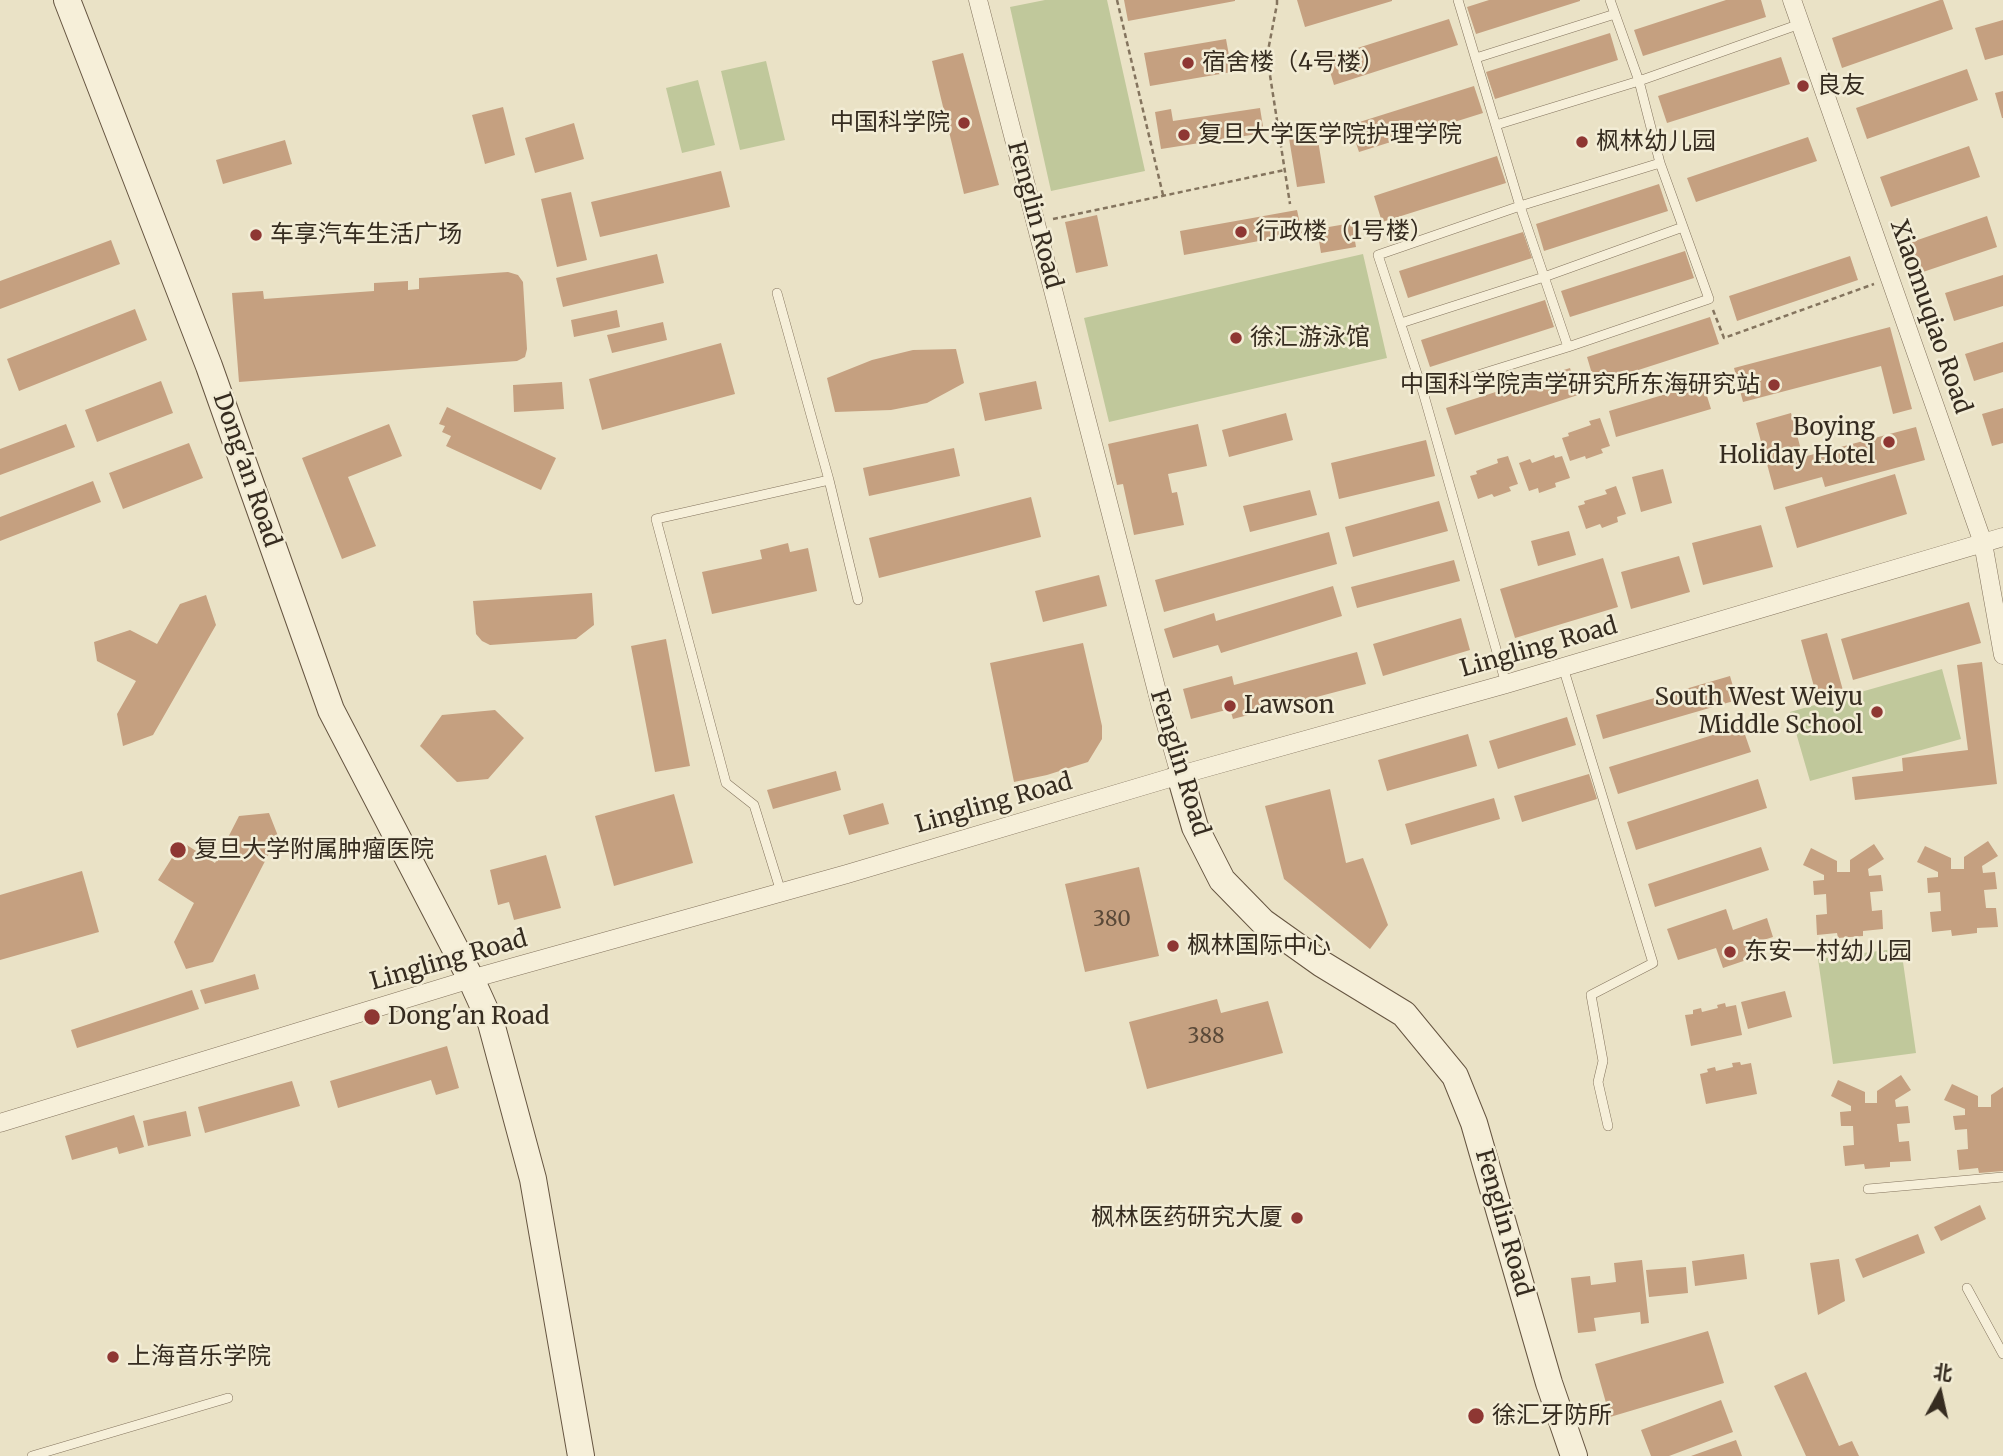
<!DOCTYPE html>
<meta charset="utf-8">
<style>
body{margin:0}
#map{position:relative;width:2003px;height:1456px;overflow:hidden;background:#eae2c6;font-family:Merriweather,"Noto Sans SC",serif}
canvas{display:block}
.north{position:absolute;left:1905px;top:1358px;width:70px;height:70px;-webkit-text-stroke:5px #f2ecd5;paint-order:stroke;rotate:8deg;font-size:19px;font-weight:700;line-height:28px;text-align:center;color:#362c20}
.north::after{content:'';display:block;margin:auto;width:24px;height:32px;background:#362c20;clip-path:polygon(50% 0,100% 100%,50% 72%,0 100%)}
</style>
<div id="map">
<canvas width="2003" height="1456"></canvas>
<div class="north">北</div>
</div>
<script>
const context = document.querySelector('canvas').getContext('2d');
context.lineJoin = 'round';
function fillPath(path, color) {
  context.fillStyle = color;
  context.fill(path, 'evenodd');
}
function strokePath(path, color, width, dash) {
  context.strokeStyle = color;
  context.lineWidth = width;
  context.lineCap = dash ? 'butt' : 'round';
  context.setLineDash(dash || []);
  context.stroke(path);
}
function write(font, color, halo, rows, align = 'center') {
  context.font = font + ' Merriweather,"Noto Sans SC",serif';
  context.lineWidth = 5;
  context.setLineDash([]);
  context.textBaseline = 'middle';
  context.strokeStyle = halo;
  context.fillStyle = color;
  for (const [text, x, y, turn = 0] of rows) {
    context.save();
    context.translate(x, y);
    context.rotate((+turn || 0) * Math.PI / 180);
    context.textAlign = isNaN(turn) ? turn : align;
    if (halo) context.strokeText(text, 0, 0);
    context.fillText(text, 0, 0);
    context.restore();
  }
}
fillPath(new Path2D(`
 M1045,0H1107L1145,171L1051,191L1010,7Z
 M766,61L785,140L740,150L721,71Z
 M698,80L715,145L682,153L666,88Z
 M1363,254L1387,358L1109,422L1084,318Z
 M1942,669L1961,739L1810,781L1790,712Z
 M1901,948L1916,1053L1833,1064L1818,959Z`), '#c0c89b');
fillPath(new Path2D(`
 M1124,0H1235V1L1128,21Z
 M1297,0H1392V1L1305,27Z
 M1489,0H1580V1L1476,34L1467,7Z
 M1726,0H1761L1766,17L1643,56L1634,30Z
 M1940,0H1943L1953,29L1842,68L1832,38Z
 M1449,19L1458,45L1334,85L1326,58Z
 M2003,20V55L1985,60L1975,28Z
 M1610,33L1618,60L1495,99L1486,72Z
 M1226,39L1232,72L1150,86L1144,53Z
 M963,53L999,185L964,194L932,61Z
 M1781,57L1790,84L1667,123L1658,96Z
 M1967,69L1978,100L1867,139L1856,108Z
 M1474,86L1483,113L1359,152L1350,125Z
 M2003,91V118H2002L1995,93Z
 M503,107L515,155L485,164L472,115Z
 M1260,108L1264,133L1161,149L1155,112L1171,109L1173,121Z
 M1315,122L1325,183L1297,187L1287,126Z
 M574,123L584,159L535,173L525,138Z
 M1808,137L1817,161L1696,202L1687,178Z
 M285,140L292,164L223,184L216,160Z
 M1969,146L1980,177L1891,207L1880,177Z
 M1497,156L1506,183L1382,222L1374,196Z
 M721,171L730,207L600,237L591,202Z
 M1659,184L1668,211L1544,251L1536,224Z
 M571,192L587,260L557,267L541,199Z
 M1297,210L1302,233L1184,255L1180,231Z
 M1097,215L1108,266L1076,273L1065,222Z
 M1987,216L1997,247L1920,273L1909,243Z
 M1352,223L1356,247L1321,253L1317,229Z
 M1523,232L1532,258L1408,298L1399,271Z
 M111,240L120,264L0,309V281Z
 M1685,251L1694,278L1570,317L1561,291Z
 M657,254L664,283L563,307L556,278Z
 M1850,256L1858,280L1737,321L1729,296Z
 M508,272L518,275L523,282L527,349L525,357L517,361L239,382L232,293L263,291L264,299L374,291V283L408,281V290L419,289V278Z
 M2003,275V306L1954,321L1945,293Z
 M1545,300L1554,327L1430,367L1421,340Z
 M135,309L147,340L19,391L7,359Z
 M617,310L620,327L574,337L571,320Z
 M1710,317L1719,344L1595,384L1587,357Z
 M663,322L667,340L612,353L607,335Z
 M1890,327L1912,409L1893,414L1881,366L1743,402L1734,368Z
 M2003,342V372L1974,381L1965,354Z
 M721,343L735,394L602,430L589,379Z
 M956,349L964,383L927,403L891,410L835,412L827,378L872,360L913,350Z
 M1570,368L1578,395L1455,435L1446,408Z
 M161,381L173,413L97,442L85,410Z
 M1036,381L1042,409L985,421L979,393Z
 M562,382L564,409L514,412L513,385Z
 M1703,383L1711,409L1616,437L1609,411Z
 M447,407L556,458L541,490L446,446L451,436L442,432L445,426L439,424Z
 M2003,408V443L1992,446L1982,414Z
 M1286,413L1293,440L1229,457L1222,430Z
 M1791,413L1803,457L1916,427L1925,460L1825,487L1822,477L1774,490L1756,423Z
 M1600,418L1610,446L1601,449L1603,453L1586,459L1585,456L1570,461L1562,438L1569,436L1568,433L1591,425L1589,421Z
 M66,424L75,447L0,475V449Z
 M389,424L402,456L348,477L376,546L342,559L302,458Z
 M1198,424L1207,466L1168,474L1172,493L1177,492L1184,525L1134,535L1123,484L1117,485L1108,444Z
 M1426,440L1435,476L1339,499L1331,463Z
 M189,443L203,478L123,509L109,473Z
 M954,448L960,476L869,496L863,468Z
 M1554,455L1555,458L1562,456L1570,478L1555,483L1556,487L1539,493L1538,488L1529,491L1519,463L1530,459L1532,463Z
 M1508,456L1518,484L1509,487L1511,491L1494,497L1492,494L1478,499L1470,476L1477,474L1476,471L1498,463L1497,459Z
 M1663,469L1672,503L1641,512L1632,477Z
 M1895,474L1907,514L1797,548L1785,507Z
 M93,481L101,502L0,541V517Z
 M1616,486L1626,514L1617,517L1618,522L1602,528L1600,524L1586,529L1578,506L1585,504L1584,501L1607,494L1605,490Z
 M1310,490L1317,515L1250,532L1243,506Z
 M1031,497L1041,537L879,578L869,538Z
 M1439,501L1448,531L1353,557L1345,527Z
 M1761,525L1773,567L1703,585L1692,543Z
 M1569,531L1576,555L1538,566L1531,541Z
 M1329,532L1337,564L1164,612L1155,580Z
 M788,543L790,552L808,548L817,591L712,614L702,572L762,559L760,550Z
 M1679,556L1690,592L1631,609L1621,572Z
 M1603,558L1618,607L1515,638L1500,589Z
 M1454,560L1460,581L1357,608L1351,587Z
 M1099,575L1107,606L1043,622L1035,591Z
 M1333,586L1342,616L1221,653L1218,645L1173,658L1164,629L1214,613L1216,621Z
 M592,593L594,625L576,639L490,645L482,641L476,634L473,601Z
 M206,595L216,625L153,735L123,746L117,714L136,681L97,661L94,642L130,630L157,644L180,604Z
 M1969,602L1981,643L1853,680L1841,639Z
 M1461,618L1470,650L1383,676L1373,644Z
 M1827,633L1844,694L1818,701L1801,640Z
 M666,639L690,766L655,772L631,646Z
 M1083,643L1102,726V739L1088,762L1047,775L1014,782L990,663Z
 M1357,652L1366,684L1233,719L1230,709L1191,719L1183,689L1232,676L1234,685Z
 M1982,662L1997,784L1855,800L1852,777L1903,771L1902,758L1968,750L1957,665Z
 M1730,676L1737,700L1603,739L1596,715Z
 M495,710L524,738L488,779L457,782L420,746L442,715Z
 M1567,717L1576,745L1498,769L1489,741Z
 M1742,726L1751,752L1618,794L1609,767Z
 M1468,734L1477,766L1387,791L1378,760Z
 M836,771L841,790L773,809L767,790Z
 M1589,774L1597,799L1522,822L1514,796Z
 M1758,779L1767,808L1636,850L1627,822Z
 M1330,789L1346,863L1363,858L1388,925L1370,949L1284,879L1265,806Z
 M674,794L693,863L614,886L595,816Z
 M1494,798L1500,819L1411,845L1405,824Z
 M883,803L889,824L849,835L843,815Z
 M269,813L278,836L213,962L186,969L174,942L194,903L158,880L182,842L215,863L239,816Z
 M1988,841L1998,856L1982,866L1983,873L1995,872L1997,889L1984,890L1986,908H1996L1998,927L1977,928V933L1952,936L1951,930L1932,932L1930,912L1941,911L1940,892L1928,893L1927,878L1938,877V872L1917,862L1925,846L1951,858V869H1964V857Z
 M1874,844L1884,859L1868,869L1869,876L1881,875L1883,891L1870,892L1872,911L1882,910L1883,929L1863,931V936L1838,938L1837,933L1817,935L1816,915L1827,914L1826,894L1814,895L1813,881L1824,880V875L1803,865L1811,848L1837,861V872H1850V860Z
 M1761,847L1769,870L1655,907L1648,884Z
 M546,855L561,908L514,920L509,902L498,905L490,870Z
 M1139,867L1159,956L1085,972L1065,884Z
 M82,871L99,932L0,960V895Z
 M1726,909L1733,930L1767,918L1773,937L1760,941L1764,954L1723,968L1716,948L1678,960L1667,929Z
 M255,974L259,989L205,1004L200,990Z
 M192,990L199,1009L77,1048L71,1030Z
 M1785,991L1792,1017L1748,1029L1741,1002Z
 M1217,999L1221,1013L1268,1001L1283,1053L1147,1089L1129,1022Z
 M1725,1003L1726,1007L1736,1005L1742,1035L1691,1046L1685,1015L1693,1014V1010L1701,1008L1702,1012L1718,1008L1717,1005Z
 M447,1046L459,1088L436,1095L431,1080L338,1108L330,1081Z
 M1740,1062L1741,1065L1751,1063L1757,1094L1706,1104L1700,1074L1708,1072L1707,1069L1715,1067L1716,1071L1733,1067L1732,1063Z
 M1901,1075L1911,1090L1895,1100L1896,1107L1908,1106L1910,1123L1897,1124L1899,1142L1909,1141L1911,1161L1890,1162V1167L1865,1169L1864,1164L1845,1166L1843,1146L1854,1145L1853,1126H1841L1840,1112L1851,1111V1106L1831,1096L1838,1080L1865,1092V1103H1877V1091Z
 M292,1081L300,1106L205,1133L198,1107Z
 M1952,1084L1978,1096V1107H1991V1095L2003,1087V1171L1979,1173L1978,1168L1959,1170L1957,1150L1968,1149L1967,1129L1955,1130L1953,1116L1965,1115V1109L1944,1100Z
 M186,1111L191,1136L148,1146L143,1121Z
 M134,1115L144,1147L119,1154L117,1147L72,1160L65,1136Z
 M1980,1205L1986,1219L1941,1241L1934,1227Z
 M1918,1234L1925,1253L1863,1278L1855,1259Z
 M1744,1254L1747,1279L1695,1286L1692,1261Z
 M1839,1259L1845,1301L1818,1315L1810,1263Z
 M1642,1260L1649,1323L1641,1324L1640,1312L1594,1318L1596,1331L1578,1333L1571,1278L1590,1276L1591,1285L1616,1282L1614,1263Z
 M1686,1267L1688,1293L1649,1297L1646,1270Z
 M1708,1331L1724,1383L1610,1417L1595,1364Z
 M1806,1372L1839,1446L1852,1441L1859,1456H1806L1774,1386Z
 M1721,1400L1733,1432L1669,1456H1651L1641,1430Z
 M1736,1440L1742,1456H1691Z`), '#c5a080');
const lane = new Path2D(`
 M1458,0L1520,206L1568,347
 M1610,0L1639,81L1800,24
 M1476,58L1615,14
 M1496,125L1639,81L1660,163L1520,206L1378,255L1423,392L1506,684
 M777,293L829,480L656,519L726,783L754,805L781,892
 M1401,323L1544,277L1683,227
 M1423,392L1568,347L1709,299L1660,163
 M829,480L858,600
 M1563,667L1653,963L1591,995L1603,1061L1598,1082L1608,1126
 M1868,1189L2003,1177
 M1967,1288L2003,1354
 M32,1456L228,1398`);
const street = new Path2D(`
 M978,0L1161,707L1180,775
 M1792,0L1983,543L2003,655
 M0,1123L471,979L847,874L1180,775L1506,684L2003,537`);
const secondary = new Path2D(`
 M67,0L209,366L331,710L471,979L491,1023L533,1179L581,1456
 M1180,775L1195,827L1222,880L1263,922L1322,964L1404,1014L1455,1076L1474,1123L1549,1383L1574,1456`);
strokePath(lane, '#84745e', 10);
strokePath(street, '#84745e', 19);
strokePath(secondary, '#665541', 28);
strokePath(new Path2D(`
 M1117,0L1163,195
 M1277,0V4L1267,56L1290,204
 M1053,219L1285,170
 M1713,310L1724,338L1874,284`), '#84745e', 2.5, [5, 3.5]);
strokePath(lane, '#f6efd9', 9);
strokePath(street, '#f6efd9', 18);
strokePath(secondary, '#f6efd9', 26);
for (const [x, y, r, color] of [
 [1188,63,7,"#8e3733"],
 [1803,86,7,"#8e3733"],
 [964,123,7,"#8e3733"],
 [1184,135,7,"#8e3733"],
 [1582,142,7,"#8e3733"],
 [1241,232,7,"#8e3733"],
 [256,235,7,"#8e3733"],
 [1236,338,7,"#8e3733"],
 [1774,385,7,"#8e3733"],
 [1889,442,7,"#8e3733"],
 [1230,706,7,"#8e3733"],
 [1877,712,7,"#8e3733"],
 [178,850,9,"#8e3733"],
 [1173,946,7,"#8e3733"],
 [1730,952,7,"#8e3733"],
 [372,1017,9,"#8e3733"],
 [1297,1218,7,"#8e3733"],
 [113,1357,7,"#8e3733"],
 [1476,1416,9,"#8e3733"]
]) {
  const dot = new Path2D();
  dot.arc(x, y, r, 0, 2 * Math.PI);
  context.fillStyle = color;
  context.fill(dot);
  strokePath(dot, '#f2ecd5', 2.5);
}
write('21px', '#5a4938', null, [
 ["380",1112,920],
 ["388",1206,1037]
]);
write('24px', '#362c20', '#f2ecd5', [
 ["宿舍楼（4号楼）",1202,63],
 ["良友",1817,86],
 ["中国科学院",950,123,"right"],
 ["复旦大学医学院护理学院",1198,135],
 ["枫林幼儿园",1596,142],
 ["行政楼（1号楼）",1255,232],
 ["车享汽车生活广场",270,235],
 ["徐汇游泳馆",1250,338],
 ["中国科学院声学研究所东海研究站",1760,385,"right"],
 ["Boying",1875,428,"right"],
 ["Holiday Hotel",1875,456,"right"],
 ["South West Weiyu",1863,698,"right"],
 ["Middle School",1863,726,"right"],
 ["Lawson",1244,706],
 ["复旦大学附属肿瘤医院",194,850],
 ["枫林国际中心",1187,946],
 ["东安一村幼儿园",1744,952],
 ["Dong'an Road",388,1017],
 ["枫林医药研究大厦",1283,1218,"right"],
 ["上海音乐学院",127,1357],
 ["徐汇牙防所",1492,1416]
], 'left');
write('24px', '#362c20', '#f2ecd5', [
 ["Fenglin Road",1034,215,75],
 ["Xiaomuqiao Road",1930,317,71],
 ["Dong'an Road",246,470,71],
 ["Lingling Road",1539,648,-16],
 ["Fenglin Road",1179,763,73],
 ["Lingling Road",994,804,-16],
 ["Lingling Road",449,961,-16],
 ["Fenglin Road",1503,1223,74]
]);
</script>
